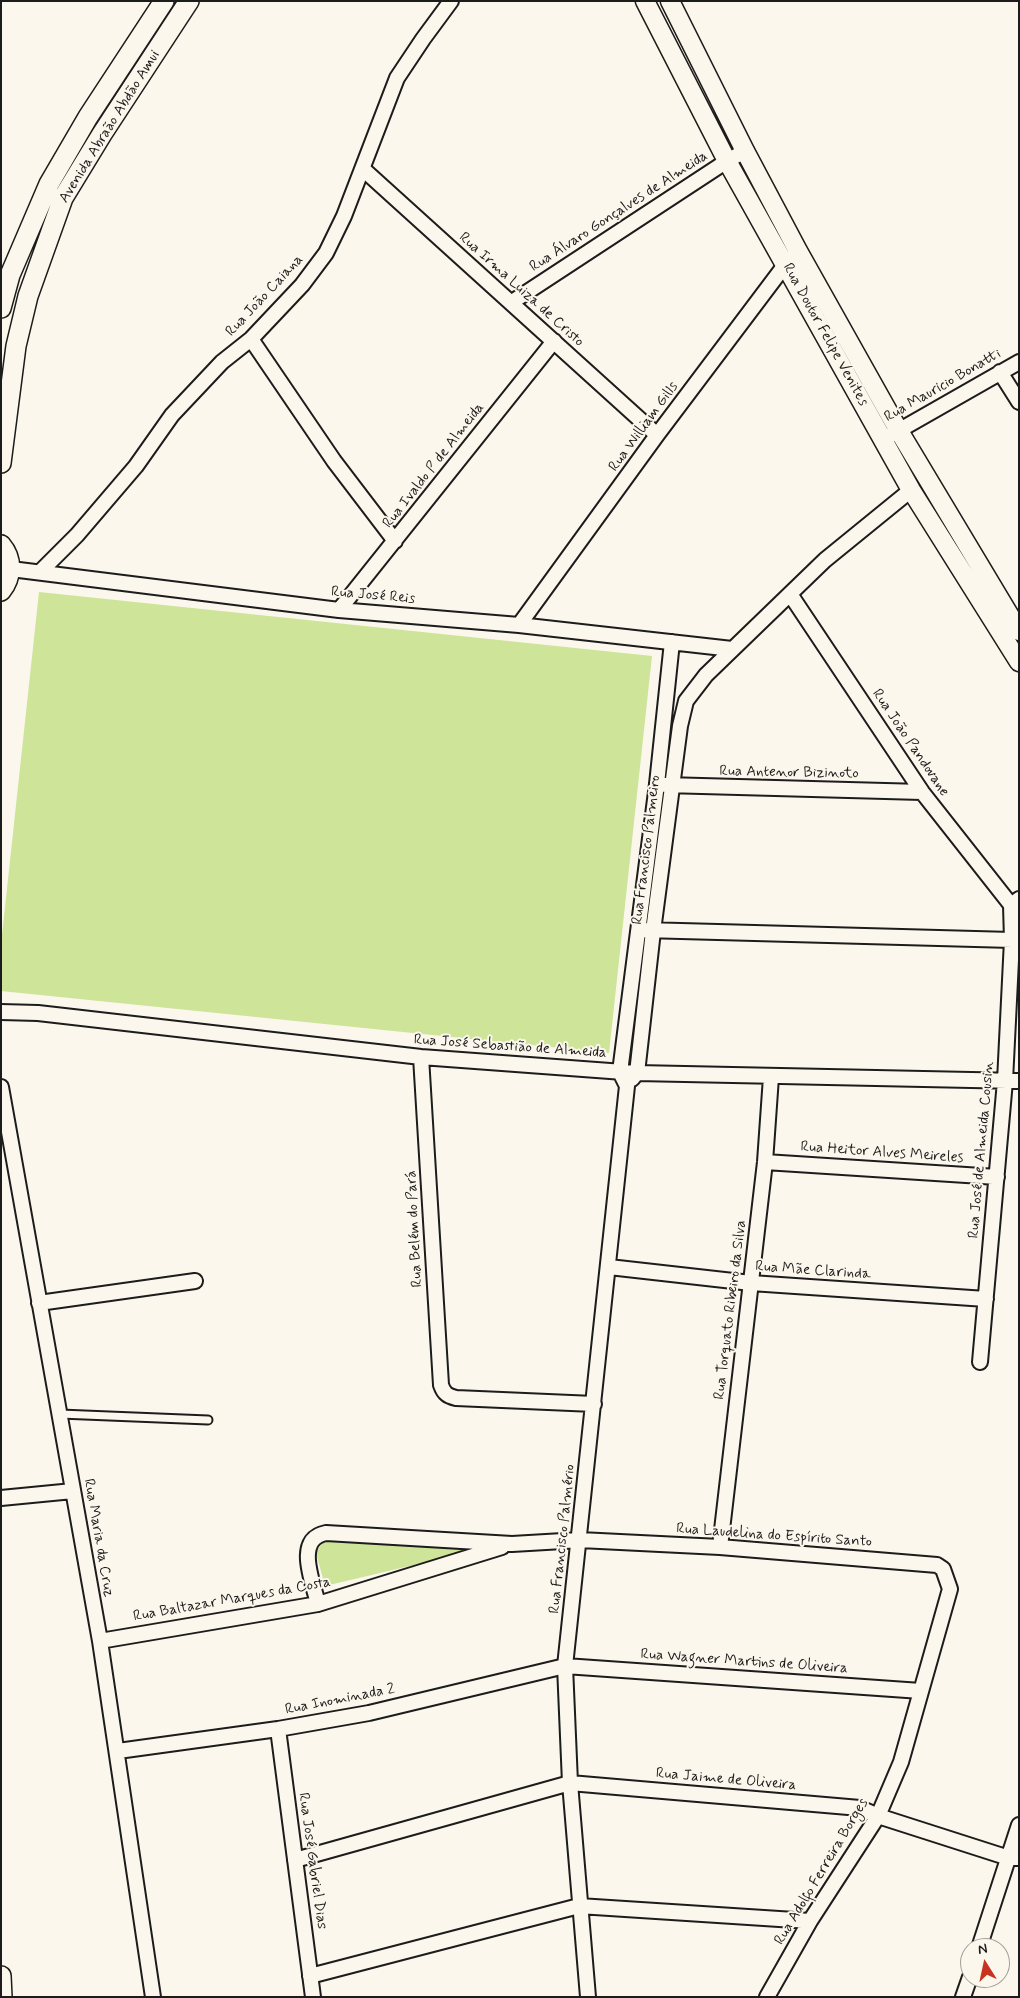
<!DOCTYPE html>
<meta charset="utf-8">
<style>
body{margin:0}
#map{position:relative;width:1020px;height:1998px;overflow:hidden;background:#fbf7ec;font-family:Mynerve,sans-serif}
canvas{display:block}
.frame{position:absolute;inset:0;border:2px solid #1c1c1c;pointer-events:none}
.north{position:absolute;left:960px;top:1938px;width:50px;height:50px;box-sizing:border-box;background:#fbf7ec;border:1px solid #a29f99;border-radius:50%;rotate:350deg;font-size:14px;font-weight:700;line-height:20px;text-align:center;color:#1c1c1c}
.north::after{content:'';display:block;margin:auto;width:18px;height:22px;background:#c8321e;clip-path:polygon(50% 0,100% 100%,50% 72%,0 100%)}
</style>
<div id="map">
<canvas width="1020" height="1998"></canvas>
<div class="frame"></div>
<div class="north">N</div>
</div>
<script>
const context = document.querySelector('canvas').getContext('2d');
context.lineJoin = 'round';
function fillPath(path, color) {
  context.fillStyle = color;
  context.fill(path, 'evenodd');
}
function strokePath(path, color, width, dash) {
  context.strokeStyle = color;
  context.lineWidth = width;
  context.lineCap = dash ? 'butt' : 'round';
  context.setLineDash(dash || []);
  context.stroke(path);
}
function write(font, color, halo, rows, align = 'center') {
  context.font = font + ' Mynerve,sans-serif';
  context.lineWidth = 4;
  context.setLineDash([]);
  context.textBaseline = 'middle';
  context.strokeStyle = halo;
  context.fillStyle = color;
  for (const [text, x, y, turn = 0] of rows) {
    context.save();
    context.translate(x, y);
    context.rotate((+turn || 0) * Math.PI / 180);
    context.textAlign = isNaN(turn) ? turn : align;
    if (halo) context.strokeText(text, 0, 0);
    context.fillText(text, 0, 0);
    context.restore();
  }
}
fillPath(new Path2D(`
 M39,592L652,656L609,1053L1,991V944Z
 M324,1540L482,1546L473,1551L325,1586L316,1553Z`), '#cde499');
const service = new Path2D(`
 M60,1414L208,1420`);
const minor = new Path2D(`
 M363,169L657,435
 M512,302L727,161L745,151
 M251,339L334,461L395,541
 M1000,372L1019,402
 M891,435L1019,362
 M11,569L339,610L519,625L732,649
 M40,572L77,535L136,466L172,415L222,362L251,339L302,285L326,253L344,216L397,78L423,39L451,1
 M790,594L922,792L1011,905
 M339,610L554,341
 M519,625L657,435L785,265L798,251
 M665,785L922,792
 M644,930L1012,940L1011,905L1019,899
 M1,1012L38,1013L421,1057L637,1073L1019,1081
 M421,1057L441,1385C444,1394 448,1396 456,1398L594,1404
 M632,1079L637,1073L653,931L680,726L686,701L706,675L825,560L911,490
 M1,1087L100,1641L153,1997
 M765,1162L997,1177
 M609,1267L751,1283L986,1299
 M39,1303L195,1281
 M980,1362L1005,1081L1012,940L1019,937
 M1,1498L73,1491
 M720,1547L765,1162L771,1077
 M318,1604C313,1582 294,1539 326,1533L512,1544L580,1540L720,1547L937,1565L943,1569L950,1589L901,1762L878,1816L810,1921L767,1997
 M100,1641L318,1604L502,1547
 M278,1729L313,1997
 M118,1751L278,1729L369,1713L565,1666L921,1691
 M295,1860L570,1783L860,1808L878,1816L1009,1858H1019
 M979,1948L1019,1825
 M310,1976L579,1906L810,1921
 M588,1997L570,1783L565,1666L627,1086L620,1072L657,784L672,642
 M963,1997L970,1977`);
const tertiary = new Path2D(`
 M645,1L727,161L911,490L1019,662
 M670,1L745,151L798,251L899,431L1019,631`);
const secondary = new Path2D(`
 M1,308L10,275L49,184L88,117L164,1
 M1,463L16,346L28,296L63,198L102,134L189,1
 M1,545C13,559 12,577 1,591
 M1,1976L2,1997`);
strokePath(service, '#1c1c1c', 11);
strokePath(minor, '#1c1c1c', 18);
strokePath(tertiary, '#1c1c1c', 21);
strokePath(secondary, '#1c1c1c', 22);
strokePath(service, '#fbf7ec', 7);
strokePath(minor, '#fbf7ec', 14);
strokePath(tertiary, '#fbf7ec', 18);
strokePath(secondary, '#fbf7ec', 19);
write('15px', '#1c1c1c', '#fbf7ec', [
 ["Avenida Abraão Abdão Amui",110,127,-58],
 ["Rua Álvaro Gonçalves de Almeida",619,212,-33],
 ["Rua Irma Luiza de Cristo",521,290,42],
 ["Rua João Caiana",265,296,-47],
 ["Rua Doutor Felipe Venites",825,335,61],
 ["Rua Mauricio Bonatti",943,386,-30],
 ["Rua William Gills",644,427,-54],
 ["Rua Ivaldo P de Almeida",434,466,-52],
 ["Rua José Reis",373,596,5],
 ["Rua João Pandovane",910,743,56],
 ["Rua Antenor Bizinoto",789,773,1],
 ["Rua Francisco Palmeiro",647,850,-83],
 ["Rua José Sebastião de Almeida",510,1047,4],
 ["Rua José de Almeida Cousin",982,1150,-85],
 ["Rua Heitor Alves Meireles",882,1153,4],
 ["Rua Belém do Pará",415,1229,-93],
 ["Rua Mãe Clarinda",813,1271,4],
 ["Rua Torquato Ribeiro da Silva",731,1310,-83],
 ["Rua Laudelina do Espírito Santo",774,1536,4],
 ["Rua Maria da Cruz",98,1538,80],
 ["Rua Francisco Palmério",563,1539,-84],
 ["Rua Baltazar Marques da Costa",232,1600,-10],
 ["Rua Wagner Martins de Oliveira",744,1662,4],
 ["Rua Inominada 2",340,1700,-11],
 ["Rua Jaime de Oliveira",726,1780,5],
 ["Rua José Gabriel Dias",312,1861,82],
 ["Rua Adolfo Ferreira Borges",822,1872,-59]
]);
</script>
